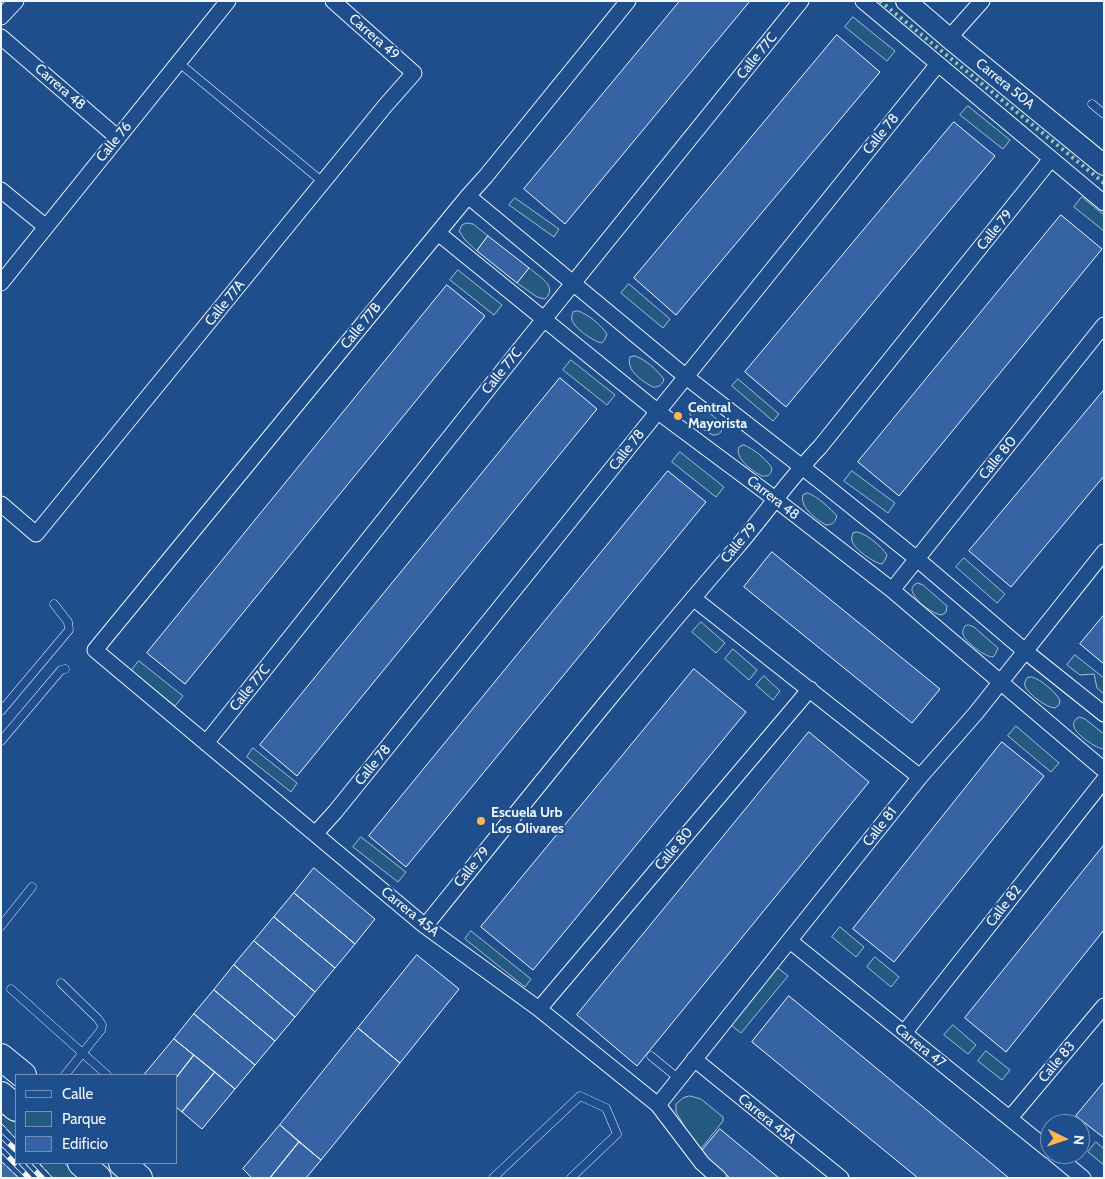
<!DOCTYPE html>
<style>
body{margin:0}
#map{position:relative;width:1105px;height:1179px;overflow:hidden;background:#1f4e8c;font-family:Cabin,sans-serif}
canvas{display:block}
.frame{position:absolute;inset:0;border:2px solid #f2f6ff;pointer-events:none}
.legend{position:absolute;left:15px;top:1074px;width:162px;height:90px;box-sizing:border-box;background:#1f4e8c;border:1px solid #7391ba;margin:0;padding:6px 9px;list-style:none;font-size:15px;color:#f2f6ff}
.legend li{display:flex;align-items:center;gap:10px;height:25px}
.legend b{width:25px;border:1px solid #7391ba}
.north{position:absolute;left:1040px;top:1114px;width:50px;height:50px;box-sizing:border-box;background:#1f4e8c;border:1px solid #7391ba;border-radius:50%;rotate:94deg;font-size:14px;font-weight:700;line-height:20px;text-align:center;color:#f2f6ff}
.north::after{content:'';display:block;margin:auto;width:18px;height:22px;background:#ffb74d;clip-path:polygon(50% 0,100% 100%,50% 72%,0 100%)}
</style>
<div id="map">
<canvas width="1105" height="1179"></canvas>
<div class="frame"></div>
<ul class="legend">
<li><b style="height:6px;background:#1f4e8c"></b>Calle</li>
<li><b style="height:14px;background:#245a82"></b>Parque</li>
<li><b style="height:14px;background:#3563a3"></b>Edificio</li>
</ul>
<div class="north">N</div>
</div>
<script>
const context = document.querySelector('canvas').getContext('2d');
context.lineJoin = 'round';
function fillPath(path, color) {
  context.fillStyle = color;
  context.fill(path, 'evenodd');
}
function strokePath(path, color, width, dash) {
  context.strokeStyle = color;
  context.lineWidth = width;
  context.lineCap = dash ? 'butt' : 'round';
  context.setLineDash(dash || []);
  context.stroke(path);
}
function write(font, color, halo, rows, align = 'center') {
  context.font = font + ' Cabin,sans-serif';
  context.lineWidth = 4;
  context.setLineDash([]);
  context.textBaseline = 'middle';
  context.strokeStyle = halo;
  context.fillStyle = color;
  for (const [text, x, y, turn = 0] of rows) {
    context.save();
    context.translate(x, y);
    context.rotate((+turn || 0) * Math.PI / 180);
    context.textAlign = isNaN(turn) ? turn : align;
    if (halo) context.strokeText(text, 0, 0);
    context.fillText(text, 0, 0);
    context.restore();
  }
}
const green = new Path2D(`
 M853,17L895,51L887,61L845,27Z
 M968,106L1010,140L1003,149L960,115Z
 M1082,197L1104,215V231L1074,207Z
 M515,198L559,229L554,237L509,205Z
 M467,223L473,224L488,236L477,251L465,240L459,231L462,225Z
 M529,268C538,276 559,286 545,299L537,297L517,283Z
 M458,270L502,305L494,315L450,280Z
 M629,284L670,319L663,328L621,293Z
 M578,311C588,314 601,325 607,334L605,339L602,343C594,342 574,328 572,320C571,317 572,316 573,312Z
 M635,356C645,359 657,370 664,379C662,385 660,387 653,387C643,382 625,370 630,357Z
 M571,360L615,395L607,405L563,370Z
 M738,379L779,414L773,421L732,386Z
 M694,404C704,407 717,418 723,427C721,433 719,435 713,435C703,430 685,418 690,405Z
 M744,445C754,449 766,459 772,468C771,474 769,477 762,476C752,471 734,458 739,447Z
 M680,452L724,487L716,497L672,462Z
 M852,471L895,503L888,513L844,481Z
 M808,493C818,497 830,508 837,516C835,522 833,525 826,525C816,519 799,507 803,495Z
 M858,532C868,535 881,546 887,555L885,560L882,564C874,563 854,549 852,541C851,538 852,537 853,533Z
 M964,558L1005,594L997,603L956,567Z
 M918,583L923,585L947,606L946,612L942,615C934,615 915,601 913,593C911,589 912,588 914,585Z
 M701,622L725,643L716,653L692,632Z
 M969,625L974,627L998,648L996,653L993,657C985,657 965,642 963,634C962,631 963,630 965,626Z
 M733,649L757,670L749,680L725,659Z
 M1075,655L1104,678V694L1097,688L1094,674L1080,675L1067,665Z
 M139,661L183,696L175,706L131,671Z
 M764,676L780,691L773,700L756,685Z
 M1032,677C1042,680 1054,691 1060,700L1059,705L1055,708C1047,708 1028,694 1025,686C1024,682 1025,682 1027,678Z
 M1080,717L1085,719L1104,734V749C1096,749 1076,734 1074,727C1073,723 1074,722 1076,719Z
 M1016,726L1059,763L1051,772L1008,736Z
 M253,748L297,783L291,792L247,757Z
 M361,837L406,872L398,882L353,847Z
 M840,927L864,947L856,957L832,937Z
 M471,931L531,979L525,987L465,939Z
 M875,957L899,977L891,987L867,967Z
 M778,968L788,976L741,1033L731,1025Z
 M953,1025L976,1045L968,1054L944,1035Z
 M986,1051L1010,1070L1002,1080L978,1061Z
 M690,1096L701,1099L723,1117V1121L700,1150L697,1148L676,1112V1104L683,1098Z
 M1,1111L16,1123V1139L1,1123Z
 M1096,1142L1104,1149V1165L1088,1152Z
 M39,1163H64L81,1178H53Z`);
fillPath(green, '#245a82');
strokePath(green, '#a8bbd7', 1);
const water = new Path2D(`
 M1,1161L19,1178H1Z`);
fillPath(water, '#3b69a3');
strokePath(water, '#a8bbd7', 1);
const building = new Path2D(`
 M680,1H750L565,224L524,189Z
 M837,35L880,72L676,315L634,278Z
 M954,122L995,156L786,407L745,372Z
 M1061,215L1102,249L899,496L858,462Z
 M488,236L529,268L517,283L477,251Z
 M447,285L485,316L185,684L147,653Z
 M560,378L597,409L297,776L260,745Z
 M1104,390V476L1011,587L969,551Z
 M668,471L706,502L406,867L369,836Z
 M772,552L940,689L912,723L744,587Z
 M1104,615V664L1080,644Z
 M694,669L746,712L533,970L481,927Z
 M809,732L869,782L637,1066L577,1015Z
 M1002,742L1044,776L894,962L853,929Z
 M1104,845V930L1006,1052L965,1018Z
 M314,868L375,919L355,944L294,893Z
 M294,893L355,944L335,968L274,917Z
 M274,917L335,968L315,992L254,941Z
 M254,941L315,992L295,1017L234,965Z
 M417,955L459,989L400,1063L358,1028Z
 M234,965L295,1017L275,1041L214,990Z
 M214,990L275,1041L255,1065L194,1014Z
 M789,996L881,1072L1009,1178H918L752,1042Z
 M194,1014L255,1065L235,1089L174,1039Z
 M358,1028L400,1063L321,1160L280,1125Z
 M174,1039L194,1055L176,1078V1075H144Z
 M194,1055L215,1072L182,1112L176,1107V1078Z
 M215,1072L235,1089L202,1129L182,1112Z
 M1104,1082V1138L1076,1116Z
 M280,1125L299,1142L270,1178H252L243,1169Z
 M720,1129L779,1178H730L700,1153Z
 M299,1142L321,1160L306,1178H270Z`);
fillPath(building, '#3563a3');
strokePath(building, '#f2f6ff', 1);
const lane = new Path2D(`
 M178,62L324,183
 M1092,104L1104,114
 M1,711L69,630L68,622L54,604
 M1,741L61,670L65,669
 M1,926L32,887
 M61,983L98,1019L102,1025L101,1030L65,1075
 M11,989L107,1075
 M651,1056L679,1079
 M493,1178L580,1096L606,1108L617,1134L571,1178`);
const street = new Path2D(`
 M628,1L486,176L468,196L95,650L425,926L539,1009L658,1105L702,1163L719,1178
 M863,1L1104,203
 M1,17L16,1
 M1,37L118,138
 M949,38L982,1
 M1,190L46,227
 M468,196L685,376L820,481L917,559L1025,651L1104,714
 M438,233L657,411L775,499L892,590L1104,770
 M1,283L228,1
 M1,504L36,534L385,106L414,73L333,1
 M892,590L1104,325
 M693,598L920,777
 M206,743L524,344L801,1
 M315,834L335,812L938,64
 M425,926C528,799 630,670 738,546C766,513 790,478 820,447L1051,159
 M790,941L1050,1151
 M539,1009L810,689
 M904,1033L1104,780
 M694,1059L841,1178
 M658,1105L920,777L976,713L1104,552
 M1010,1118L1104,1006
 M1054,1154L1083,1178`);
const secondary = new Path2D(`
 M906,1L949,38L1104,165`);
const highway = new Path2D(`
 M1,1057L23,1075
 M1,1095L16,1108
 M81,1163L98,1178
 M122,1163L139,1178`);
strokePath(lane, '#f2f6ff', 9);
strokePath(street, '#f2f6ff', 17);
strokePath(secondary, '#f2f6ff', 22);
strokePath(highway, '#f2f6ff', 28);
strokePath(lane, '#1f4e8c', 8);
strokePath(street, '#1f4e8c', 15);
strokePath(secondary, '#1f4e8c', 20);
strokePath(highway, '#1f4e8c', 26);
const rail = new Path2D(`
 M1,1136L16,1150
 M1,1149L29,1178
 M28,1163L42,1178`);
strokePath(rail, '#f2f6ff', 5.5);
strokePath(rail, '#1f4e8c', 4, [11]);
strokePath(new Path2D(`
 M880,1L1104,183`), '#97c8a6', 4, [2.5, 4]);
strokePath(new Path2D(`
 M1,1123L16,1139
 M1,1161L19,1178
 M39,1163L53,1178`), '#f2f6ff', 1, [6, 2.5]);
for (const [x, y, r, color] of [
 [678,416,5,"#ffb74d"],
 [481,821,5,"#ffb74d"]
]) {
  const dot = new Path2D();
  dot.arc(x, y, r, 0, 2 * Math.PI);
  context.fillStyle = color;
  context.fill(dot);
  strokePath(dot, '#1f4e8c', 2);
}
write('14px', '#f2f6ff', '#1f4e8c', [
 ["Carrera 49",374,37,41],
 ["Calle 77C",757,56,-51],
 ["Carrera 50A",1005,84,39],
 ["Carrera 48",60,87,41],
 ["Calle 78",881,134,-51],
 ["Calle 76",114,142,-51],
 ["Calle 79",995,230,-51],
 ["Calle 77A",225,303,-51],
 ["Calle 77B",361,326,-51],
 ["Calle 77C",502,371,-51],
 ["Calle 78",627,450,-52],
 ["Calle 80",998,458,-51],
 ["Carrera 48",773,498,38],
 ["Calle 79",739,543,-50],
 ["Calle 77C",250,688,-51],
 ["Calle 78",373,765,-51],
 ["Calle 81",880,827,-52],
 ["Calle 80",674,849,-50],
 ["Calle 79",472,867,-51],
 ["Calle 82",1004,906,-52],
 ["Carrera 45A",410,912,39],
 ["Carrera 47",920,1046,39],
 ["Calle 83",1057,1062,-50],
 ["Carrera 45A",767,1119,39]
]);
write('bold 14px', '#f2f6ff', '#1f4e8c', [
 ["Central",688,408],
 ["Mayorista",688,424],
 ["Escuela Urb",491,813],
 ["Los Olivares",491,829]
], 'left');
</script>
